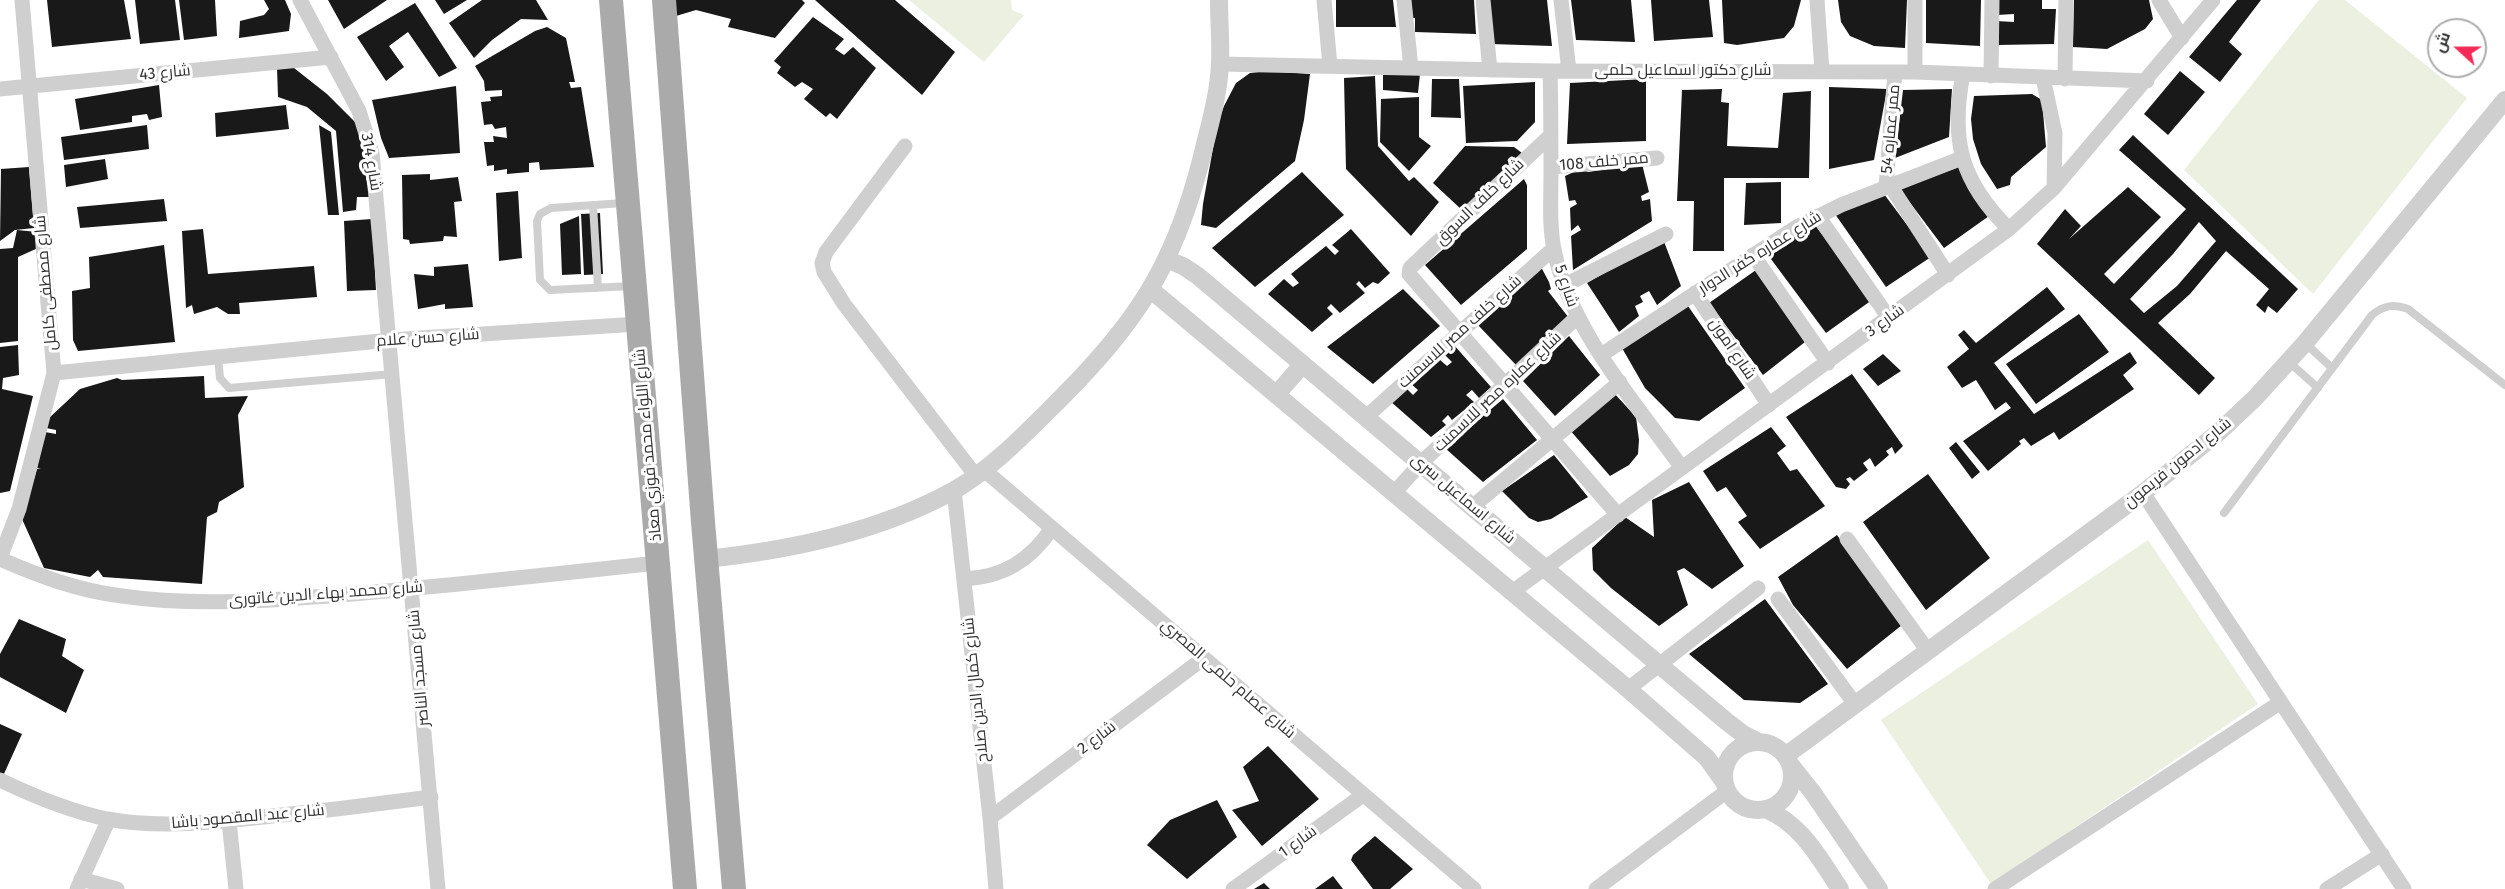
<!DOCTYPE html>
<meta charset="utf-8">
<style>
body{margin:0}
#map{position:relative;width:2505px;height:889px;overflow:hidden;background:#fff;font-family:"Fira Sans",Cairo,sans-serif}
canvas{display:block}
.north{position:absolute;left:2427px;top:18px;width:60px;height:60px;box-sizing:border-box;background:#fff;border:2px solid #adadad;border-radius:50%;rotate:291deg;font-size:16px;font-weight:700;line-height:24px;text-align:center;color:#323232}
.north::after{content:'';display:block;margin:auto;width:21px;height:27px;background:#f22c57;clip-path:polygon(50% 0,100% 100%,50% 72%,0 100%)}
</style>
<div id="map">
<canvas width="2505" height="889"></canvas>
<div class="north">ش</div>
</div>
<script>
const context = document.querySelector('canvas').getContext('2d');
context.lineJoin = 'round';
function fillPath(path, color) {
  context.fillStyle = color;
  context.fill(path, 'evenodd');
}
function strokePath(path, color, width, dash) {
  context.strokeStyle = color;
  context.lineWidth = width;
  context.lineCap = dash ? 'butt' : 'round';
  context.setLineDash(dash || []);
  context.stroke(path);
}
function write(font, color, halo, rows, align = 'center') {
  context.font = font + ' "Fira Sans",Cairo,sans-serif';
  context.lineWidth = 6;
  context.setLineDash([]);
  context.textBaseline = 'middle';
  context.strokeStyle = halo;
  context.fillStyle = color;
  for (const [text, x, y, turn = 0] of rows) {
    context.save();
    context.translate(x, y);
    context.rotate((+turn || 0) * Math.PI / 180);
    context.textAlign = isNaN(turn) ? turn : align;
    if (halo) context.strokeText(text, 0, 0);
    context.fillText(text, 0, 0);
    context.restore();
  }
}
fillPath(new Path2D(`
 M909,0H1011L1012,10L1024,15L984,62Z
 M2319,0H2345L2467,98L2313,294L2184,170Z
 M2148,540L2258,704L1991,884L1881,720Z`), '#ebf0e0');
fillPath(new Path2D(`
 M47,0H124L131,39L52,47Z
 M135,0H175L180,40L140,44Z
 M179,0H215L217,36L184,40Z
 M264,0H285L291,14L289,31L239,38L240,21L264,15L269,9Z
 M328,0H387L344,29Z
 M435,0H467L444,14Z
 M482,0H536L548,20L521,19L492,40L474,58L449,23Z
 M676,0H802L805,3L775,38L728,27L731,19L696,10L676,16Z
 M815,0H895L955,52L922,95Z
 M1336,0H1393L1396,27H1336Z
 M1405,0H1474L1476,34L1415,32V18H1407Z
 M1486,0H1547L1552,46L1491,44Z
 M1571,0H1631L1635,42L1576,40Z
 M1651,0H1709L1713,37L1654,41Z
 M1722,0H1801L1794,26L1784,38L1737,45L1724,43Z
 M1838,0H1907L1905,48L1874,46L1850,36L1841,22Z
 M1926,0H1981L1980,46L1926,43Z
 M1997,0H2042V9H2056L2054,44L1997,45L1996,21L2014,22V14L1997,15Z
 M2074,0H2149L2153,19L2145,29L2107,49L2073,47Z
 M2237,0H2261L2229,42L2242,54L2220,82L2189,57Z
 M415,3L457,68L439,77L408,32L389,46L404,67L386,81L357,37Z
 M813,17L844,39L835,49L844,55L853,47L876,68L837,119L830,113L826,117L804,99L813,89L802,82L795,87L777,73L781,67L774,61Z
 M547,27L566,38L575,82H569L571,88L581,87L594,167L540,170L539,162L529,163V172L507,174V169L494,171V165L487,166L484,142H494L493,136L507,138L506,127L495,129L492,124L484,125L481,102L491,101L490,97L502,96V90L485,91L484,81L475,66L535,31Z
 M277,68H294L327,94L356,123L364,143L370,197H357L356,210L343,212L336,131L307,107L278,97Z
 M1268,71L1310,74L1304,120L1295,161L1216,228L1201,225L1203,204L1217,126L1224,106L1236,83L1250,73Z
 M2180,71L2205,92L2168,135L2144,114Z
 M1383,73L1420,74L1418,93L1383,90Z
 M1375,76L1378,146L1409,181L1414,177L1439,202L1411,236L1346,169L1344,78Z
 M1432,79H1459L1461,118L1431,117Z
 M1646,79V141L1567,144L1570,83Z
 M1535,82V122L1517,141L1466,143L1463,86Z
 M159,85L162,117L149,120L147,114L132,116V122L80,130L75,99Z
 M456,86L460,153L389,158L381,138L372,100Z
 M1829,87L1887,89L1874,160L1829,169Z
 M1722,89L1721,102L1729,103L1727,146L1778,148L1783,93L1811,91L1809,178H1724V251H1693L1694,201H1677L1682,90Z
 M1952,89L1949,137L1895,158L1903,90Z
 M2032,94L2042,100L2046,147L2011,177L2010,185L1997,189L1981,164L1973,139L1971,119L1974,96Z
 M1419,97V137L1431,146L1409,171L1380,142L1381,99Z
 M286,105L289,129L216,137L215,113Z
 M147,125L149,149L64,160L61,137Z
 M319,125L331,132L339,215H328Z
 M2133,135L2298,289L2277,313L2268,306L2265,313L2256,305L2269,289L2226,251L2190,294L2158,323L2215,378L2199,395L2037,244L2065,209L2081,226L2069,239L2128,187L2161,217L2104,274L2114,284L2186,209L2119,150ZM2199,222L2216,241L2177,286L2144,313L2130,299L2173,254Z
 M1465,146L1514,147L1522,153L1463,211L1433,183Z
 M105,159L108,179L66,187L64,165Z
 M1642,164L1649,192L1641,196L1642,201L1650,199L1652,221L1573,270L1571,236L1581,230L1578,225L1571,231L1570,208L1577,204L1575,200L1569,201L1565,176L1576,171L1584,170L1588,172Z
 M29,167L34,228L15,230L0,241L1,169Z
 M1959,167L1989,216L1944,248L1899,188Z
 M1302,172L1344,215L1255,287L1212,248Z
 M430,174V180L458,177L462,201L454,202L457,237L444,236L443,241L410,244L409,240L403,239L402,175Z
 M1524,179L1527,185V249L1461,305L1425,265Z
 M1781,182V223L1744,225L1746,183Z
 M518,191L522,258L499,261L496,193Z
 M1884,194L1931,257L1886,287L1835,214Z
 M164,199L167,221L80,228L77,207Z
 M600,213L603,274L584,275L581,214Z
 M579,216L581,274L562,275L560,224Z
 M372,219L376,290L347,291L344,221Z
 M1815,225L1872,300L1826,333L1765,251Z
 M203,229L208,274L314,266L317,297L239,303L240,314H228L217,307L194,314L192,305L186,308L182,231Z
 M1351,229L1390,273L1378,284L1373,282L1365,288L1359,281L1356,284L1365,293L1340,313L1331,304L1327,308L1333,314L1312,332L1268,294L1284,279L1293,287L1299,283L1291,274L1326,246L1335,255L1339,251L1332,245Z
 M17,230L37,232L38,248L18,257V341L0,343V249L13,248Z
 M1663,239L1681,286L1657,305L1649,291L1640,296L1643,302L1635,306L1639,316L1619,332L1587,283Z
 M164,245L175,342L78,351L73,340L72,291L90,288L89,257Z
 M468,264L473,307L445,309V304L418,309L414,274L434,276V267Z
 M1540,265L1549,282L1551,289L1548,291L1569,318L1517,366L1477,324Z
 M1756,270L1805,342L1763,375L1709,303Z
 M2047,287L2065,309L1994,363L2034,414L2130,352L2137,363L2123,375L2134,389L2059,440L2054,432L2031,446L2024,438L2019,441L2021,444L1988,471L1963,441L2011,408L2006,402L1995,410L1976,380L1962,388L1947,367L1969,349L1958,335L1964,330L1976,343Z
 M1403,289L1440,326L1373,384L1327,347Z
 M1688,306L1745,388L1699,421L1675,418L1645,388L1622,348Z
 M2079,314L2109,352L2036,404L2006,364Z
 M1569,336L1600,375L1555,416L1523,381Z
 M18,345L19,375L3,378L2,389L33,396L10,491L0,493V347Z
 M1454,345L1491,387L1479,398L1472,390L1466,395L1474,402L1452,420L1448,415L1442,421L1446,425L1431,437L1390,401L1405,387L1413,395L1418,390L1410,383L1439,359L1447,366L1452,362L1445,355Z
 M1883,354L1901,371L1878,386L1863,369Z
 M1852,374L1903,446L1895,454L1892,447L1886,451L1889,455L1875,467L1870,458L1863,463L1868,470L1854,481L1850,477L1846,479L1850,484L1846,489L1836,487L1786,417Z
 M204,376L205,398L248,396L238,415L244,487L219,502L217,512L207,517L202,584L103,577L98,570L90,577L44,568L22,519L37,469H41L37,468L45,432L56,434V430L46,428L48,419L80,389L117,378L122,380Z
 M1614,393L1636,417L1639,440L1638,454L1629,465L1610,476L1569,429Z
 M1503,399L1537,440L1483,482L1445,448Z
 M1771,427L1786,446L1777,453L1790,471L1797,469L1825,506L1760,549L1738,522L1747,516L1726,487L1717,492L1703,471Z
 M1956,442L1980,472L1972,479L1949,448Z
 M1554,455L1588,497L1551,519L1538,522L1529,518L1502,491Z
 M1928,474L1990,558L1926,610L1863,522Z
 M1689,482L1744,566L1712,589L1684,568L1677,571L1688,605L1659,626L1611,588L1593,570L1592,548L1625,517L1654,537L1652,500Z
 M1837,535L1902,625L1847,669L1793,605L1778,577Z
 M1765,599L1828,684L1800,703L1744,700L1689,654Z
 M19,619L66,639L62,656L84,670L66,713L0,677V654Z
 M0,724L22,734L3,776L0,775Z
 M1268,746L1319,799L1262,846L1232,810L1259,801L1243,767Z
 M1217,800L1237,837L1187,879L1147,845L1170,820Z
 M1375,836L1413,869L1390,889H1373L1351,860L1353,855Z
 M1333,876L1343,889H1315Z
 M1264,883L1270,889H1254Z`), '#191919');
strokePath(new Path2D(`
 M624,203L551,208L540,214L537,221L540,280L550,290L632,286
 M593,205L598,288
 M2305,343L2332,368
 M218,357L220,378L229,388L393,374
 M2289,362L2318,388
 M2224,513L2372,315C2384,305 2393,304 2408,309L2505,385`), '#cfcfcf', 8);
strokePath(new Path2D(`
 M300,0L359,111L372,153L438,889
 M1324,0L1330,66
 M1404,0L1411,68
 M1483,0L1490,70
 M1561,0L1569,71
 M1817,0L1822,71
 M2159,0L2182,38
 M1220,64L1550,71L1915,72L2147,81
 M1550,71C1551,106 1551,141 1551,176C1551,200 1549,226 1554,249C1569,329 1636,403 1682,468
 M1915,72V0
 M1963,74C1950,140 1961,182 2009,229
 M1991,76L1992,0
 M2043,78L2055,133L2054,188
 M2065,79L2066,0
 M0,89L331,57
 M1551,135L1410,268L1409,274L1618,515
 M905,146L826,252L822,263L824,272L844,304L976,476
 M1551,167L1657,158
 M1890,185L1948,275
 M1886,187L1895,72
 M1818,216L1889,318
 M1753,255L1828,363
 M1563,286L1666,234
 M1695,293L1769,405
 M1601,355L1795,228L1841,205L1962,158
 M54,373L390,340L638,324
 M1366,417L1554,248
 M983,469L1474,889
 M954,490L990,818L996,889
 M1394,493L1421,463L1577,317
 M2143,493L2404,889
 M1472,507L1620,382
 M1847,539L1928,651
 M0,558L19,509L54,373L22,0
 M0,559C39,576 79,591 122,596C198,607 277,600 353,594C455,585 556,574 657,563
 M964,579C1003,577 1030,561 1052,528
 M1512,592L2009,229L2054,188L2213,0
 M1778,599L1855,704
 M1628,689L1758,588
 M0,780C35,797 69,811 107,819C157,828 204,823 254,818C313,812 372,805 431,797
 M990,818L1204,658
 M229,821L236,889
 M81,879L117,889
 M77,889L109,819
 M1233,889L1363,795
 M1596,889L1727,791
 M1995,889L2281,702
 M2327,889L2382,854`), '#cfcfcf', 15);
strokePath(new Path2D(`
 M1166,259L1183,266L1198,276L1726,721L1743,734L1759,742
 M1150,289L1628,689L1707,758L1724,782
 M1276,395L1303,364
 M706,559C791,550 878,532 953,491C988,471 1019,440 1047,412C1092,368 1139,317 1166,259C1183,224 1195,186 1204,148C1211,120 1219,92 1220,63C1221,42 1219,21 1219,0
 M1724 776a34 34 0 1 1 68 0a34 34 0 1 1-68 0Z
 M1785,756L2143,493L2219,432L2255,398L2305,343L2505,100
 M1790,764L1813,793L1879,889
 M1765,809C1802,824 1819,858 1840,889`), '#cfcfcf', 18);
strokePath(new Path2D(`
 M611,0L685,889
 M664,0L703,522L734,889`), '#aaa', 24);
write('16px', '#323232', '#fff', [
 ["شارع دكتور اسماعيل حلمى",1683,71],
 ["شارع 43",165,73,-5],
 ["ممر عماره 54",1891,129,-85],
 ["شارع 314",371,162,80],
 ["ممر خلف 108",1604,162,-5],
 ["شارع خلف السوق",1480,202,-44],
 ["شارع عماره كفر الدوار",1760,253,-32],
 ["شارع مصطفى كامل",46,283,-95],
 ["شارع 5",1566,286,71],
 ["شارع 3",1885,321,-36],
 ["شارع خلف مصر للاسمنت",1460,332,-42],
 ["شارع حسن علام",428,338,-4],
 ["شارع امون",1732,349,56],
 ["شارع عماره مصر للاسمنت",1498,392,-43],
 ["شارع اللواء محمد فوزي معاذ",648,445,-95],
 ["شارع ادمون فريمون",2178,463,-39],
 ["شارع اسماعيل سرى",1463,499,40],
 ["شارع محمد بهاء الدين غاتورى",326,594,-4],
 ["شارع مسجد الناصر",419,668,-95],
 ["شارع عصام حلمى المصري",1228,679,41],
 ["شارع كمال الدين صلاح",976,690,-96],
 ["شارع 2",1097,738,-37],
 ["شارع عبد المقصود باشا",248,817,-5],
 ["شارع 1",1298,842,-36]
]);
</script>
